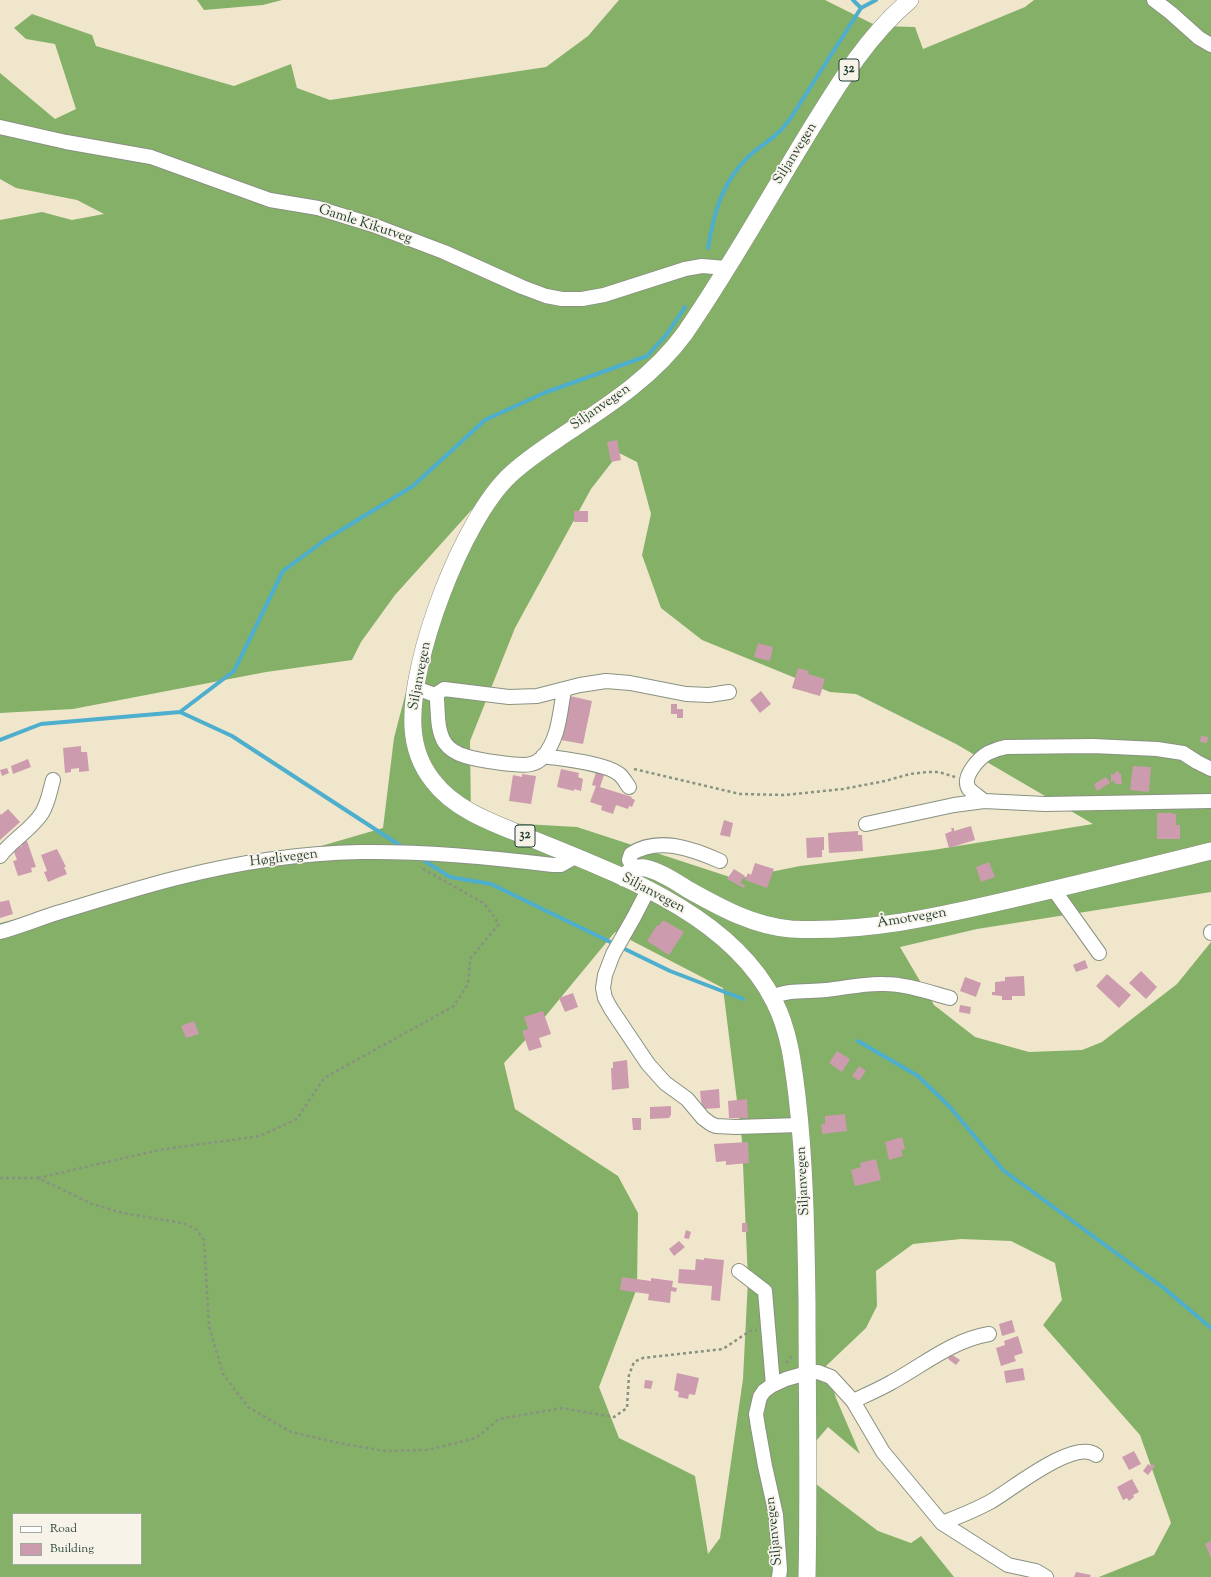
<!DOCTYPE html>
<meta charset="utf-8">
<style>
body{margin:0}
#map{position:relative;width:1211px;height:1577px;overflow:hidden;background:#f0e6cc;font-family:"Sorts Mill Goudy",serif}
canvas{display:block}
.legend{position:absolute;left:12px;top:1513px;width:130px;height:52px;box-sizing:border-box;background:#f7f3e8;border:1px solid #a1aaa0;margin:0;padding:5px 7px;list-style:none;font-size:12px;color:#1f3d34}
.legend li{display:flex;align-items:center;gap:8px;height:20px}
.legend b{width:20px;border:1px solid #a1aaa0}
</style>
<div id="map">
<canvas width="1211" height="1577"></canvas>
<ul class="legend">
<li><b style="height:5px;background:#fff"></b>Road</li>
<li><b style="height:11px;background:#cc9bae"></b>Building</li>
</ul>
</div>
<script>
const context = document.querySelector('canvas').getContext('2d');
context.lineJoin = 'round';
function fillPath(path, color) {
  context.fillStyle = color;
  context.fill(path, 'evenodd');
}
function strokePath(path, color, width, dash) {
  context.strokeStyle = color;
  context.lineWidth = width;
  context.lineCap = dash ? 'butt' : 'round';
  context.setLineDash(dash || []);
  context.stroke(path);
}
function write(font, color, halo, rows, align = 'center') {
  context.font = font + ' "Sorts Mill Goudy",serif';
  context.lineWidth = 3.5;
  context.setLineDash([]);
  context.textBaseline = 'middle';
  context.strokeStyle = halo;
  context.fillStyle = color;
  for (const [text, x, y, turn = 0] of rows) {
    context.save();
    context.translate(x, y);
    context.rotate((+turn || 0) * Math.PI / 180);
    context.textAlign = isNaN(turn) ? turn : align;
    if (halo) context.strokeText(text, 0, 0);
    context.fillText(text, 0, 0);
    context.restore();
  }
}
fillPath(new Path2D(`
 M197,0H282L263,5L204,10Z
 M619,0H825L877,26L915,27L923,49L1025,7L1034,0H1211V892L977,929L900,947L934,1005L975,1037L1029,1052L1082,1050L1102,1042L1177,984L1211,942V1577H1099L1154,1555L1171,1523L1140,1435L1043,1325L1062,1300L1055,1263L1011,1241L961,1239L913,1244L876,1271L877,1306L866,1328L826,1366L836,1398L860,1454L828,1427L811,1447L816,1484L878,1531L911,1543L921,1536L954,1577H0V923L188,878H211L383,828L394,738L414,661L485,495L395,595L361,642L352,660L266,672L73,709L0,713V220L42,212L72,220L104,214L77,200L16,188L0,179V73L55,119L76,109L55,44L26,39L14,28L32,14L92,35L96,46L234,86L291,64L297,88L330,100L546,67L588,36ZM619,453L637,462L651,514L642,555L661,608L702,640L830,692L856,694L956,744L1093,824L933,850L800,866L736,879L577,827L471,821L470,741L515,628L591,489ZM615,932L723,988L742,1141L748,1280L743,1379L720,1538L708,1554L695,1476L619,1438L599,1387L637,1288L638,1213L618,1176L515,1109L504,1063L529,1036ZM13,1514H141V1564H13Z`), '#85b068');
strokePath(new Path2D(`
 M853,0L861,8
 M708,248C714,212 722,182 749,156C759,147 771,140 780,131C785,127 788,121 792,116L861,8L876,0
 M0,740L41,724L180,712
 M404,848L232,736L180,712L234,671L283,571L325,540L413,486L485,420L544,393L647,356L667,334L685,307
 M420,858L450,877L491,884L670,971L743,999
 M858,1041L918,1076L949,1106L1003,1170L1165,1289L1211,1328`), '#4eaecd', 4);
fillPath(new Path2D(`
 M617,440L621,460L611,462L607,442Z
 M574,511H588V522H574Z
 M758,643L773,647L770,661L754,657Z
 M798,668L809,671L808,674L825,679L820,696L792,688Z
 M761,691L771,704L760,713L750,700Z
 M570,696L592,701L583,744L561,740Z
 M671,704H677V709H683V718H677V714H671Z
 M1201,736L1208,737L1207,743L1200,742Z
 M81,746V752H87L89,771L79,772V768L71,769V772L65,773L63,748Z
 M28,759L31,767L13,774L11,766Z
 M1133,766L1151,767L1149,792L1130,790Z
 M7,768L9,773L2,776L0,770Z
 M561,769L579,773L578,777L583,779L581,791L574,789V791L557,787Z
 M1119,771V774H1121L1122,784H1115V781L1111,782V774H1115V772Z
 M596,772L604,775L600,787L632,797L631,798L635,800L632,807L629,806L628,809L616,805L613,814L601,810L602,806L590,802L596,786L592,785Z
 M522,774L536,776L531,804L509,801L513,775L522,777Z
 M1106,777L1110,783L1097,791L1094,784Z
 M8,809L20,822L0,840V813L1,815Z
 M1157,813H1173V814H1176V825H1180V839H1157Z
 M724,820L733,823L730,837L720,835Z
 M971,826L975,840L949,848L945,834L952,831L951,828H954V831Z
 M858,831V835H862L863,851L829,853L828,833Z
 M824,837V850H822V857L807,858L806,838Z
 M27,841L36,867L31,868L32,872L18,876L13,861L17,860L13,849L22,846L21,843Z
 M57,849L66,867H64L67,874L48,882L44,872L47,871L41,855Z
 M989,862L995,877L981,882L976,867Z
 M755,863L774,869L767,888L745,880L748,873L751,875Z
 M734,869L745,876L740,883L745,885L744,888L727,879Z
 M9,900L13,914L0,918V902Z
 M662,921H665L684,932L669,955L647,941L657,925L659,926Z
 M1085,960L1088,968L1076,972L1073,965Z
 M1141,971L1157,987L1146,999L1129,983Z
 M1107,974L1131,995L1119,1008L1096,986Z
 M1024,976L1025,996H1012V1000H1002V996L992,995V992H995V982L1005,981V977Z
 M965,977L981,983L976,997L960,991Z
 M573,993L578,1007L565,1012L559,998Z
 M960,1005L971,1007L970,1014L959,1012Z
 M543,1011L551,1034L539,1038L542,1047L529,1051L522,1031L528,1029L524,1017Z
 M194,1021L199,1034L186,1038L181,1026Z
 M837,1051L850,1059L842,1072L829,1063Z
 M627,1060L629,1088L612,1090L611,1068H613V1062Z
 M859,1066L866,1071L859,1081L852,1076Z
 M719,1089L720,1108L702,1109L700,1091Z
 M747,1099L748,1118H729L728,1101Z
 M671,1106V1115L669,1118L650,1119V1107Z
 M845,1114L847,1131L822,1134L821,1124H825V1116Z
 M632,1118H641V1130H633Z
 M902,1137L905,1149L901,1150L903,1156L889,1160L885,1142Z
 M748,1142L749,1163L726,1165V1161L716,1162L714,1144Z
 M876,1159L881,1180L855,1186L851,1170L861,1167L860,1163Z
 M742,1223H747L748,1232H742Z
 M686,1230L691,1232L689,1239L684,1238Z
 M679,1241L685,1247L674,1256L669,1249Z
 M704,1258L724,1260L720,1301L711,1300L712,1286L678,1283L679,1269L695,1270L696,1259L704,1260Z
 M622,1277L651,1281V1278L673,1281L672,1287L677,1288L676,1292L671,1291L670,1303L648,1300L649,1294L620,1290Z
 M1012,1320L1015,1332L1002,1336L999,1324Z
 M1018,1336L1023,1353L1014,1356L1016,1361L1001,1366L996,1348L1005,1345L1004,1341Z
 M951,1354L960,1360L956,1365L948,1359Z
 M1023,1368L1025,1380L1006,1383L1004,1371Z
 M677,1373L699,1378L695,1395L689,1394L688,1399L678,1397L679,1392L674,1390Z
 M645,1380L653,1381L651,1389L644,1388Z
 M1134,1451L1141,1464L1129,1470L1122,1457Z
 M1148,1464L1151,1466L1152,1464L1155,1466L1148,1475L1143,1471Z
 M1132,1479L1139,1492L1133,1495L1134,1497L1129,1501L1127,1498L1123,1500L1117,1487Z
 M1211,1541V1558L1205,1544Z
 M1076,1572L1091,1575L1090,1577H1074Z`), '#cc9bae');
const minor = new Path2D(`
 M1154,0L1171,13L1199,38L1211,45
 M0,127L66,142L151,157L270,200L318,208L373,225L444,252L522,287L546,296L562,299H582L604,295L685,269L702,266L726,268
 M416,688L435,695L437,699C438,713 437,731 445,743C450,750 458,754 465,756C476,760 522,767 531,764C535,763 539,761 542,758C559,740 560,712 564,690
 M435,695L444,689L509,697L537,696L580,685L606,681L630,683L686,694L709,695L729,692
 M543,756C562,759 605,763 619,774C623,777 626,783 629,787
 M984,801C979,797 973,793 969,789C961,777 979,758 988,753C994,750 1000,748 1006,747L1093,746L1157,749L1183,753L1197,762L1211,769
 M866,824L954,805L984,801L1045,804L1211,801
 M0,856C12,840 31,830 42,813C48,803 50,791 53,780
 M635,869L629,860L631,854C658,836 693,849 720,861
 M648,890L634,917L613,954L605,975L603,988L605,998L611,1009L648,1064L665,1083L687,1099L703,1118L711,1124L716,1126L736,1127L800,1125
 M1054,890L1099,953
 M0,932C19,927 38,919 57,913C97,901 137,888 177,878C236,863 299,853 360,852C424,851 489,857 553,865H561L575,857
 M1211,932V933
 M772,997C789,989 808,992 826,990C845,988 865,983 884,984C906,984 928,992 950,998
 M739,1271L765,1291L773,1385
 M853,1401C866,1395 880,1389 892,1382C923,1365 953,1340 989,1334
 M942,1523C958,1517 975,1510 990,1502C1010,1491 1074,1438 1096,1455
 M779,1577L780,1570L776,1515L765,1466L758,1427L756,1414L760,1397L764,1391L771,1386L786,1379L807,1373L818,1372L831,1377L853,1401L883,1452L942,1523L1008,1565L1036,1571L1046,1577`);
const major = new Path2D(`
 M624,878C629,871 635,867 645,868C660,871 676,882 689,890C721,908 754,926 791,929C863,933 935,917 1004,901C1074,885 1142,868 1211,851
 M807,1577C809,1485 807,1393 807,1302C806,1233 805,1164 797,1096C793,1063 789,1030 774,1001C729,912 612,872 525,836C493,823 455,810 433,781C421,766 414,746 413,727C409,661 462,520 510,475C527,459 546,447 565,434C609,405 654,376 685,333C730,268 768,199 809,132C838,85 867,36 910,0`);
strokePath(minor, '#889280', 16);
strokePath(major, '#889280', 18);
strokePath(new Path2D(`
 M634,769L740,794L785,795L843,789L885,781L910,774L927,772H939L955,777
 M0,1178H38L92,1204L123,1213L183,1223L197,1230L204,1240L209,1326L223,1374L248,1407L291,1432L339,1443L385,1451L427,1450L476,1438L499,1419L562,1408L614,1417L627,1408L629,1375L634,1362L643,1358L723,1349L750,1331L757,1330
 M38,1178L159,1150L260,1136L297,1119L324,1078L454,1006L468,984L470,959L499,924L485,904L420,867
 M786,1363L793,1355`), '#889280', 2.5, [3, 3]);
strokePath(minor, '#fff', 14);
strokePath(major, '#fff', 17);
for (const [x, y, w] of [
 [849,70,20],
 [525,836,20]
]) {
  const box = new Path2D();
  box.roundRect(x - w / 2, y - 11, w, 22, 3);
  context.fillStyle = '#f7f3e8';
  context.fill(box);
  strokePath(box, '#1f3d34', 1);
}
write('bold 13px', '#1f3d34', null, [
 ["32",849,70],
 ["32",525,836]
]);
write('14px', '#1f3d34', '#f7f3e8', [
 ["Siljanvegen",796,154,-58],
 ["Gamle Kikutveg",365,225,18],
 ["Siljanvegen",601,408,-35],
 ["Siljanvegen",421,676,-79],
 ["Høglivegen",284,859,-7],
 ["Siljanvegen",653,894,28],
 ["Åmotvegen",912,919,-9],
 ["Siljanvegen",804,1181,-93],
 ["Siljanvegen",775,1531,-96]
]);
</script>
